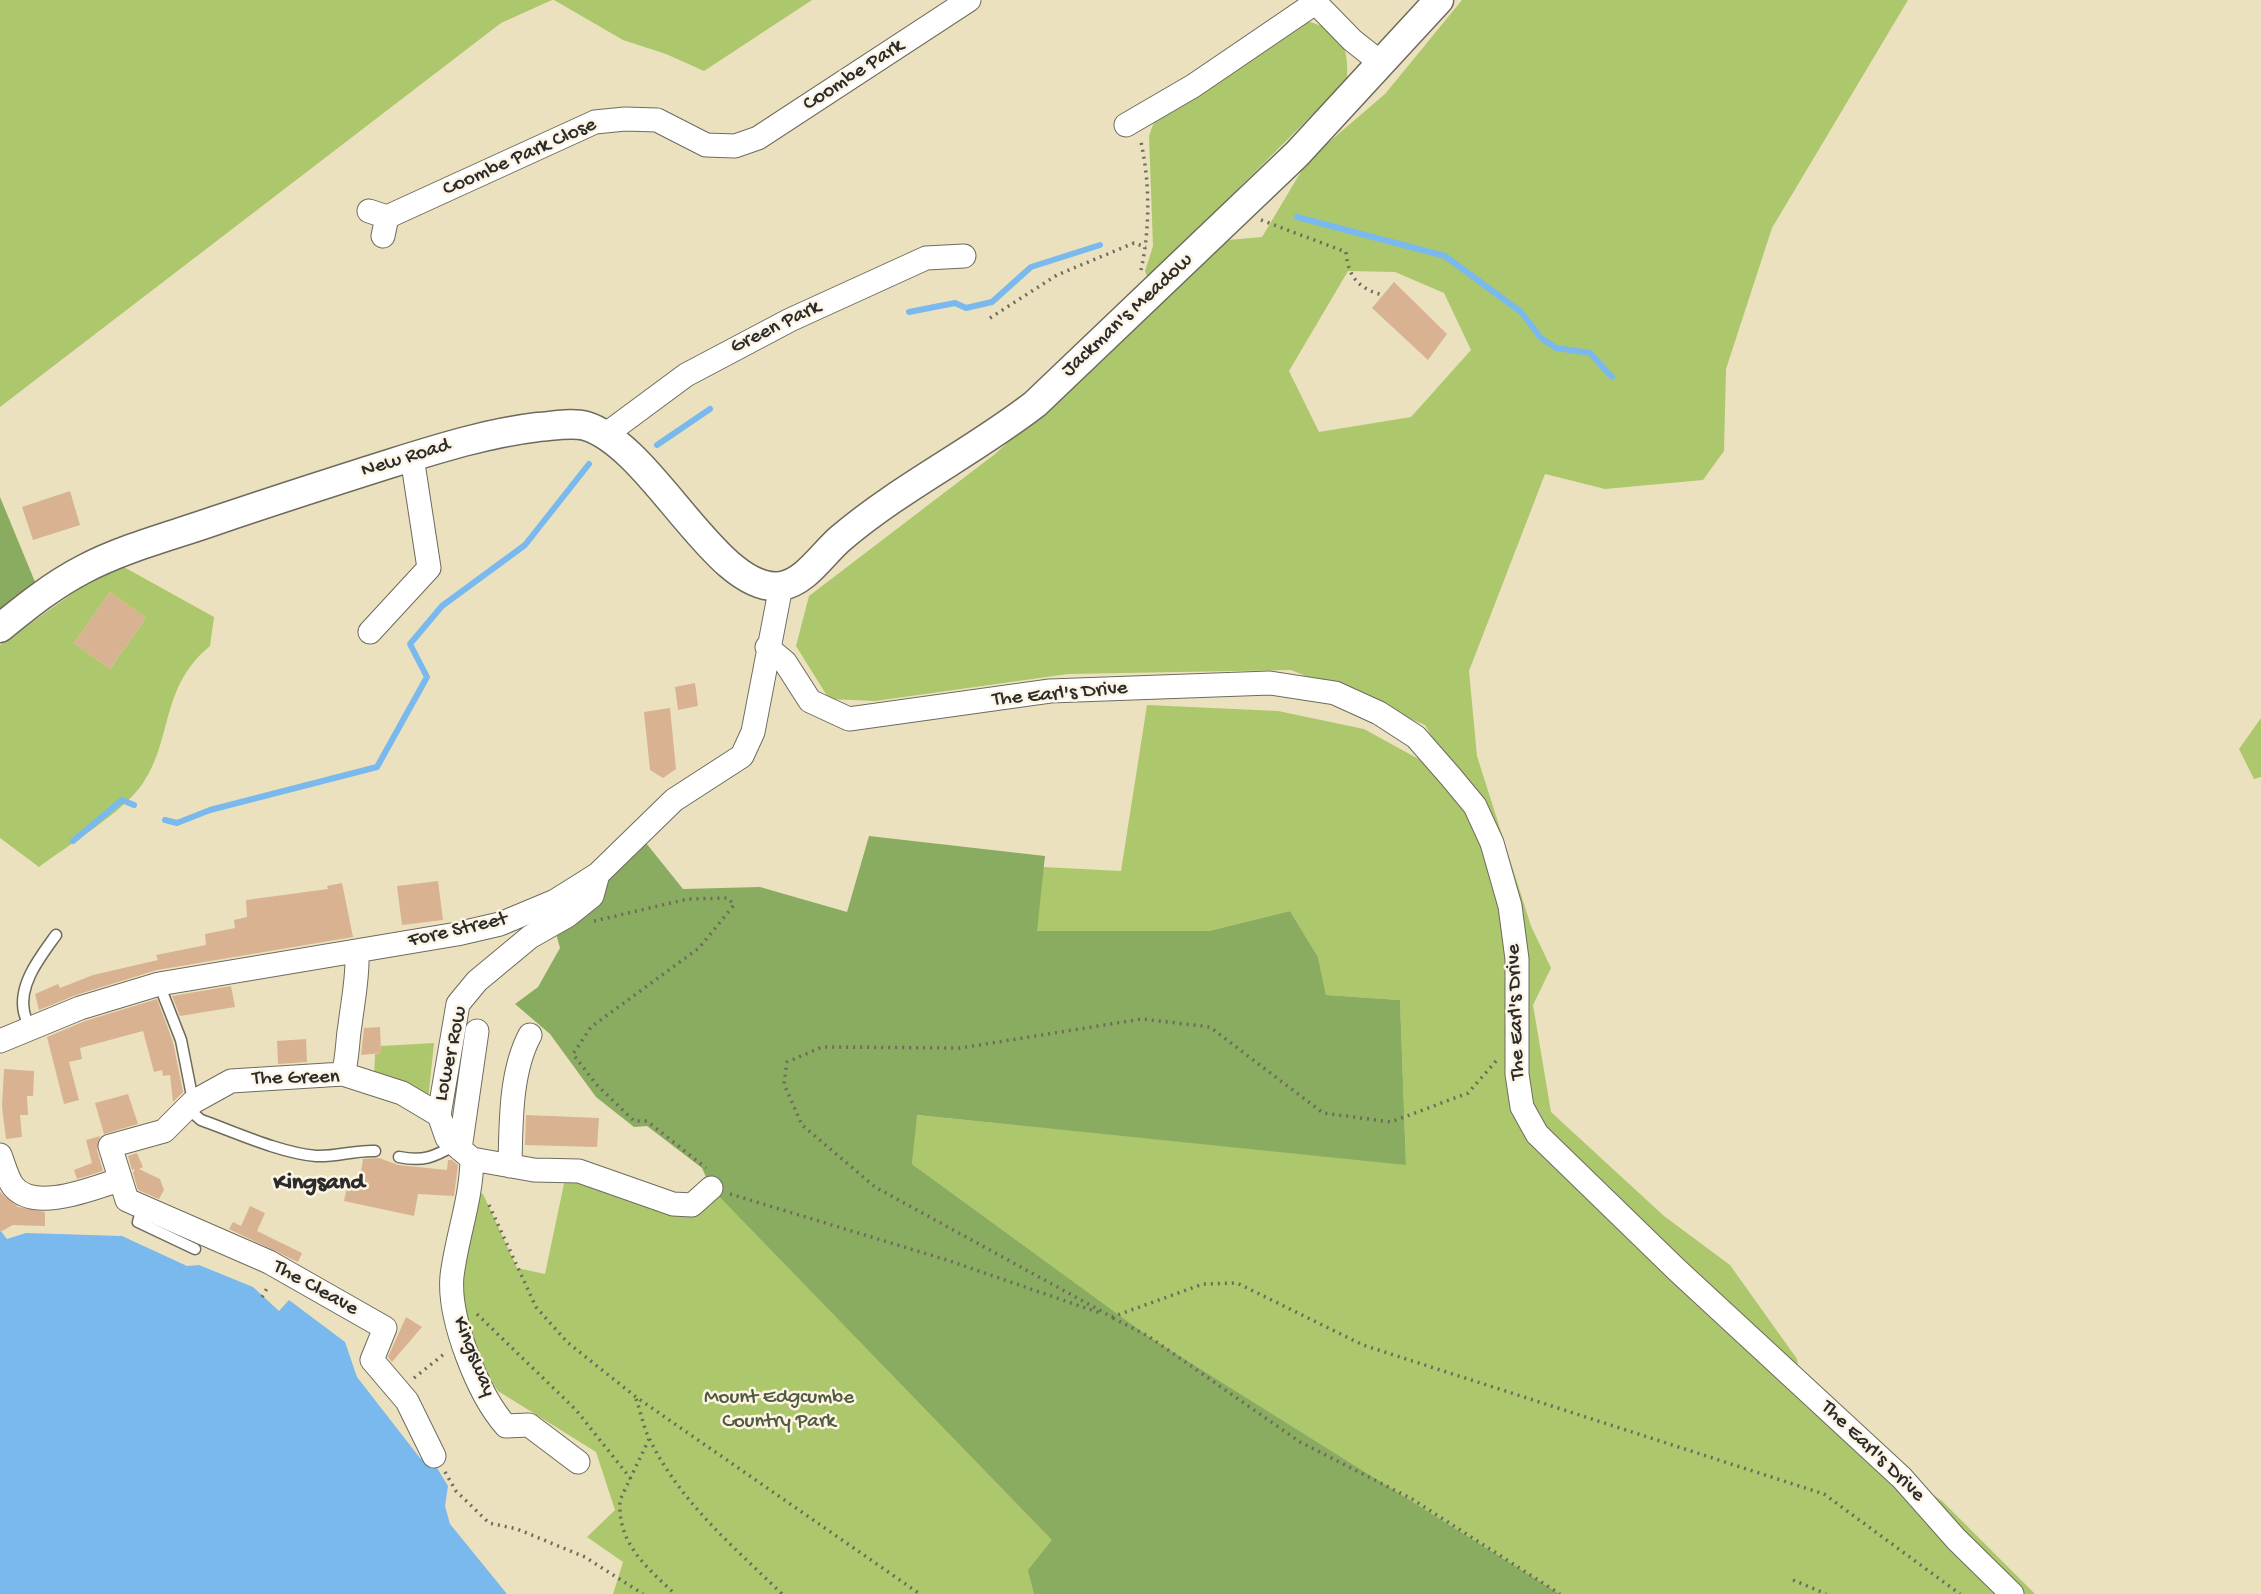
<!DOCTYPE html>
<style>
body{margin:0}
canvas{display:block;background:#ebe1be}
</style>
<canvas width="2261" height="1594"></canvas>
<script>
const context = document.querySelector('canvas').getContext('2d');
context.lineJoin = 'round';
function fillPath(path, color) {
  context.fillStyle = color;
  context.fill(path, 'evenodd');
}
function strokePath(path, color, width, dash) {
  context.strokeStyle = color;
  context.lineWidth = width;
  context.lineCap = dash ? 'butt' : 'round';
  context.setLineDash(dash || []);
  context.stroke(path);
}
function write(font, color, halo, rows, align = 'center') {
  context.font = font + ' "Gochi Hand",sans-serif';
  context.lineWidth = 5;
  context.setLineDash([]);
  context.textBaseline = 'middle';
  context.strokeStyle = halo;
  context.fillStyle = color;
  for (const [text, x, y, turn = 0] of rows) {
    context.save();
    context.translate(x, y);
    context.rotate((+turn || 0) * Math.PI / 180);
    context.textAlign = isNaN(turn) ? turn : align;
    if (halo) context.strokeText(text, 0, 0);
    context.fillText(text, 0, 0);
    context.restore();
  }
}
fillPath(new Path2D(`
 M0,0H552L501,23L0,407Z
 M554,0H812L704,71L666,54L623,40Z
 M1462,0H1908L1772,228L1726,369L1724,451L1703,480L1605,489L1545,474L1469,671L1477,756L1531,926L1551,968L1533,1005L1551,1112L1664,1216L1730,1265L1797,1359L1805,1406L1942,1501L2035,1594H1560L1148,1336L912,1164L916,1115L1406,1164L1400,1000L1326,995L1318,957L1290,911L1209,931H1036L1043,867L1121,871L1147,705L1278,711L1364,729L1424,762L1445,759L1425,725L1291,670L1068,674L875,701L829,699L796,646L809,596L995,454L1228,240L1262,237L1308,160L1385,94ZM1348,271L1395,272L1444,293L1471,350L1411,417L1319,432L1289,371Z
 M1306,21C1342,30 1349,46 1347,80L1148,279L1145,271L1153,246L1149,136L1155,119Z
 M122,566L214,617L210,646C160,687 173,739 143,783C124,812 68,845 39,867L0,838V645L83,586ZM110,592L146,618L110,669L74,643Z
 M2261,718V777L2254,779L2239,749Z
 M434,1043L428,1100L374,1078L375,1054L381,1053V1046Z
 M565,1179L673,1204L711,1188L1536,1594H613L623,1562L587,1537L615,1510L596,1452L498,1391L481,1366L452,1277L471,1191L483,1194L517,1268L545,1274Z`), '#adc76c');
fillPath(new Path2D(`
 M0,497L40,594L0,629Z
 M638,833L683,889L760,887L847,912L869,836L1045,856L1037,931H1209L1290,911L1318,957L1326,995L1400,1000L1406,1165L917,1115L912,1164L1148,1336L1560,1594H1034L1028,1570L1052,1540L711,1188L702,1168L647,1126L634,1127L596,1097L550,1034L515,1004L538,987L560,948L553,923Z`), '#8aac60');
fillPath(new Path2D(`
 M0,1230L7,1239L26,1233L122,1236L187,1266L199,1265L253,1287L279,1311L289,1300L345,1342L357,1377L420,1458L437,1468L448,1486L445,1506L450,1524L507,1594H0Z`), '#79b9ed');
strokePath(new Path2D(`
 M1297,217L1445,256L1521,312L1541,338L1556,348L1590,353L1612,377
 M909,312L955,303L966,308L992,302L1031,267L1100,245
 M657,445L710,409
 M165,820L177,823L210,810L377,767L427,677L410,644L442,606L525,545L589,464
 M73,841L122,800L134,805`), '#79b9ed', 6);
fillPath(new Path2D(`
 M1394,282L1447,334L1428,360L1372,308Z
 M70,491L80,525L33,540L22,507Z
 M110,592L146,618L110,669L74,643Z
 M695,683L698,706L678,710L675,687Z
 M670,708L676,769L663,778L650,770L644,712Z
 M438,881L443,920L402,925L397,886Z
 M342,883L353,937L157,970L76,995L39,1010L35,994L58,984L60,988L93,975L158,960L156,955L206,945L205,934L235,928L234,920L247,917L246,900L328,889L327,886Z
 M231,986L235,1007L180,1016L172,996Z
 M157,999L173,1042L183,1092L173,1102L170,1075L163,1076L162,1070L154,1072L143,1031L80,1048L82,1059L69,1062L79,1100L64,1104L47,1037L85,1021Z
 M380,1027L381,1053L361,1055L364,1028Z
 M306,1039L307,1062L278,1064L277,1041Z
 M4,1069L34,1071L33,1096H27L28,1115H20L22,1137L6,1139L2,1107Z
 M128,1094L138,1124L104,1134L95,1103Z
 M526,1115L599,1118L597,1147L525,1145Z
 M100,1136L97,1150L103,1171L77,1179L74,1170L92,1163L86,1140Z
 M137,1153L143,1167L139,1169L160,1179L164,1190L159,1199L138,1190L133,1173L135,1169L132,1170L128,1156Z
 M379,1158L398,1165L447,1170L448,1160H452L458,1165L454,1196L418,1194L414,1216L344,1201L348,1182L359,1185L363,1159Z
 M0,1192L18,1207L45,1212V1226L13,1225L0,1232Z
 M250,1206L265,1213L257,1231L302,1253L298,1262L229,1229L233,1222L241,1226Z
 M406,1317L422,1327L392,1362L388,1357Z`), '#d9b292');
const service = new Path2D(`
 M159,984L181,1040L193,1101
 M30,1028C28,1023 25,1017 24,1012C18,984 41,956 56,935
 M187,1108L201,1120C235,1132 280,1153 316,1156C337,1157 354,1150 375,1151
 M399,1157C423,1162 434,1157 455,1145
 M142,1207L138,1222L195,1249`);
const minor = new Path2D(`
 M1313,0L1352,40L1381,63
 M1126,125L1193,86L1315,3
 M369,211L387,217L383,236
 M387,217L595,122L625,119L657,120L706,145L735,146L758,138L969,0
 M605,435L686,375L790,320L926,258L964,256
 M370,632L429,568L412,457
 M767,647L785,662L810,701L849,719L1050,691L1270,683L1335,693L1379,713L1416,737L1451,777L1475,806L1492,843L1510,906L1517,959V1074L1522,1107L1537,1134L1677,1270L1902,1478L1956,1539L2012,1594
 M598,874L592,896L567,916L530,937L477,981L458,1004L439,1115L447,1138L472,1159L534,1170L579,1171L673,1204L692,1205L711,1188
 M0,1041L80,1008L159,984L457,934L500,924L555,901L579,886L598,874L674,800L742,756L753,732L781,586
 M343,1074C348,1057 347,1042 350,1025C353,1000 358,978 357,953
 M460,1149L477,1031
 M0,1155C4,1165 7,1178 13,1186C34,1213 93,1188 119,1180
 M472,1159C471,1202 457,1235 452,1276C448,1318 478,1395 506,1426L529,1425L578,1462
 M510,1166C511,1124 510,1072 530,1035
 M434,1456L407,1401L372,1360L385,1328L269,1262L127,1200L110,1146L164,1131L193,1102L231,1081L343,1074L402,1093L439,1115`);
const tertiary = new Path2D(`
 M0,628C27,606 53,585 84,569C124,548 171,536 214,521C273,501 332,482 392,463C440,448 488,433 538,427C553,426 572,422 586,426C654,447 717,595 781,586C806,582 823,553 841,538C901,487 973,452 1035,404L1297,154L1439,0`);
strokePath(service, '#6e6b5e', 13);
strokePath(minor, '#6e6b5e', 25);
strokePath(tertiary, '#6e6b5e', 31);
strokePath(new Path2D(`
 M1261,220L1346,252C1348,277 1359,289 1383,295
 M1141,270C1150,229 1150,183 1141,142
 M990,318L1057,275L1134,243L1146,247
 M594,921L688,899L728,898L734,905L699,948L591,1027L573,1054L596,1084L634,1121H647L706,1168
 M1496,1061L1468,1093L1391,1122L1323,1113L1210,1027L1142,1019L960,1048L822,1047L787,1062L784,1084L802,1125L875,1187L1112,1317L1203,1284L1237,1283L1363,1345L1824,1494L1960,1594
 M730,1194L947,1260L1103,1314
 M489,1205L536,1307L567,1342L636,1397L920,1594
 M262,1297L269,1285
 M477,1314L576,1410L631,1479
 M1113,1318L1148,1336L1300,1442L1412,1499L1560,1594
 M414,1378L444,1354
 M636,1399C641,1412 643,1427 650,1440C681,1503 733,1546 782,1594
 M649,1439L620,1500C617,1543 646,1567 675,1594
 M445,1472L456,1491L489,1523L517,1529L585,1557L643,1594
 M1793,1580L1826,1594`), '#6e6b5e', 3.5, [2, 5]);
strokePath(service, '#fff', 10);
strokePath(minor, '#fff', 23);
strokePath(tertiary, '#fff', 28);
write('21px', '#2b2b2b', '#fcf5e5', [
 ["Coombe Park",854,76,-33],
 ["Coombe Park Close",520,158,-24],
 ["Jackman's Meadow",1128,316,-43],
 ["Green Park",776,328,-26],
 ["New Road",406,459,-17],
 ["The Earl's Drive",1060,695,-5],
 ["Fore Street",458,931,-13],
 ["The Earl's Drive",1517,1012,-92],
 ["Lower Row",452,1054,-78],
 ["The Green",296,1079,-1],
 ["The Cleave",315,1289,29],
 ["Kingsway",473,1357,68],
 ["The Earl's Drive",1872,1452,44]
]);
write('21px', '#525a3e', '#fcf5e5', [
 ["Mount Edgcumbe",779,1399],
 ["Country Park",779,1423]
]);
write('bold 24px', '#2b2b2b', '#fcf5e5', [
 ["Kingsand",319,1184]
]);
</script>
